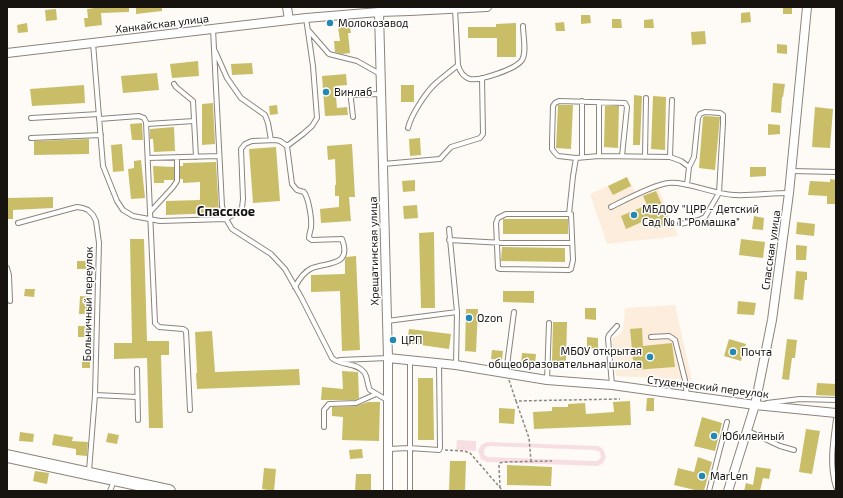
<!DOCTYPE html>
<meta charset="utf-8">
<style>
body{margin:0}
#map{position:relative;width:843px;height:498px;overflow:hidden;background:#fefbf7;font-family:"Exo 2",sans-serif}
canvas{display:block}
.frame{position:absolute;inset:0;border:8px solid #171410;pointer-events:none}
</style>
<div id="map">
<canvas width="843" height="498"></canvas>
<div class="frame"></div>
</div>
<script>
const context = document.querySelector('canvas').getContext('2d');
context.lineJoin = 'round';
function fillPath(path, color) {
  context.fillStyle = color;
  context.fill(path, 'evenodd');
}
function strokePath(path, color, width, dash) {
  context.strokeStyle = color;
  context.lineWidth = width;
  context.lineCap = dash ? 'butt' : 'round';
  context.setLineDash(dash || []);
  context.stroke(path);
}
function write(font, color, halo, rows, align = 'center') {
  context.font = font + ' "Exo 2",sans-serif';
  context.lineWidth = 3;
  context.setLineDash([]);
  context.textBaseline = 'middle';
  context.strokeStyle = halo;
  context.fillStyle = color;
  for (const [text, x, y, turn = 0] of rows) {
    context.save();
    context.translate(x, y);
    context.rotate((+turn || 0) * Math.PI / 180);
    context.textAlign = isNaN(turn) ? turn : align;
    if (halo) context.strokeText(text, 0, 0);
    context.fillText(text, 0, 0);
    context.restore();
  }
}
fillPath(new Path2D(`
 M627,177L635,191L656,182L678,236L607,244L590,194Z
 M675,305L692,380L616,376L612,338L618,336L623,329L625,308Z`), '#fceddd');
fillPath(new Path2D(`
 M457,440L476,441V451L456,450Z
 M487,442L598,446L603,449L606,457L603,463L598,466L487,462L481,459L478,451L481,445ZM490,446L595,450L600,452L601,457L598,461H594L488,457L484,455V450L486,447Z`), '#f7dee3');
fillPath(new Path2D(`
 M102,7H129V12L101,13L102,25L85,27L84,18H88L87,9Z
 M136,7H162V11L136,14Z
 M783,7H792V14H783Z
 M56,9L57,20L46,21L45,10Z
 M750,12L751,22L741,23V13Z
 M581,15H590L591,23L581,24Z
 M612,19H621L622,28H612Z
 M653,19L654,28H644V20Z
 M564,22L565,31H556L555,23Z
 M27,23L28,32L18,33L17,25Z
 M516,23V57H497V38H468V27H496V24Z
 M350,26L351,33H348L350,53L342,54L335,52L334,41H340L338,27Z
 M705,31L706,44L692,45L691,32Z
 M777,44L787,45V54L777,53Z
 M198,61L199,76L172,78L170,64Z
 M252,63L253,74L232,75L231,64Z
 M157,73L159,90L123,93L121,76Z
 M346,74L347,85L335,86L337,108L347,107L348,115L325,116L322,76Z
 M773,83L785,84L783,97H782L781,113L771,112Z
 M84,85L85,103L32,106L30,89Z
 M401,85H414V102H401Z
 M634,95L642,96L640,145H633Z
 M653,96L666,97L665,150L651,149Z
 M213,103L215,144L202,145V104Z
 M277,105L278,114L270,115L269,106Z
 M558,105H573L571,149L556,148Z
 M605,106H619L618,148L604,147Z
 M815,107L833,109L830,148L812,147Z
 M705,116L720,117L715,170L699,168L703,117Z
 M142,123L143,140H132L130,124Z
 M768,124L780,125V134L768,135Z
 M174,127L175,151L154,152L153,139H150V129Z
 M420,138L421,155L410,156L409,139Z
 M89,139V154L34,155V141Z
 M122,144L124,171L113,172L111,145Z
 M352,144L355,197H349L351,221L321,223L320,209L339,207V196H335V185H336L335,159L328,160L327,146Z
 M276,147L280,201L253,203L249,149Z
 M141,160L145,198L131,199L128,169L134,168V161Z
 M216,162L219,213L166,215V201L200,200V182L183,183V179H180V166H183V163Z
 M153,166L174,167V180H164V183H154Z
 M750,167H766V176L750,177Z
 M627,177L631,186L613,195L608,186Z
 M830,179L836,180V204H827V196L808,195L810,181L830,182Z
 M415,180V191L403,192L402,181Z
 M656,191L670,223L656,229L651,218L626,229L621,216L647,205L643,196Z
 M53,197V208L13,210V219H7V198Z
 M417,205L418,218L404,219L403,206Z
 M754,216L764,218L763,230L752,229Z
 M503,219H568V234H503Z
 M797,222L815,224L814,236L796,234Z
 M434,232L435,308H421L419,233Z
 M130,239H144L147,341H169V355H161L163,428H149L147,358L114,359V343H132Z
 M741,239L765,242L763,258L739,255Z
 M796,245L807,246L806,260H796Z
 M502,247L565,248V262L501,261Z
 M356,256L360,350L342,351L340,291L311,292V275L345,274V260L346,257Z
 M77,261H89V269H77Z
 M796,271L807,272V280H805L803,300L794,299Z
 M25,289H35L34,297L24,296Z
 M503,291H534V303L503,302Z
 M80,296L92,297L91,314H79Z
 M738,301L756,303L754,315L737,314Z
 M585,308H596V320L585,319Z
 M466,309H478L476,352L465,351Z
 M553,322H567L566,362L552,361Z
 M78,326H89V337H78Z
 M642,328L643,346L672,343L675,367L634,370L630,329Z
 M409,329L451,334L449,349L407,343Z
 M212,331L215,372L299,369L300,385L197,389L196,373H197L195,332Z
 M587,337L598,338V349L587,348Z
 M729,339L746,344L741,361L724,356Z
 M787,339L797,340L795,358H792L789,380L782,379Z
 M492,350L503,351L502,360L491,359Z
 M522,353L536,354L535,365L521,364Z
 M82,358H90V368H82Z
 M342,371L358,372L359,398L355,400H321L322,387L343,389Z
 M418,378H433L434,440H418Z
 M817,383L836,384V396L816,395Z
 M647,398H654V411H646Z
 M630,401L631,425L534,429L533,412L552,411V407H568V404L585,403L586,414L614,412L613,402Z
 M368,402H380L379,441L342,440L343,417L332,416V407L356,406Z
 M499,408L515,409L514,424L499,423Z
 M702,417L722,423L715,451L694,446Z
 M806,429L820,431L812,474L799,472Z
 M20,432L34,434L33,442L19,441Z
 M108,433L119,435L117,444L106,442Z
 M54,434L73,437L72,441L88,442L87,456L76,455V449L52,445Z
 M362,449L363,458L350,459L349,450Z
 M698,457L712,462L704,491H699L674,485L678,468L694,472Z
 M450,461H466L465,491H449Z
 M507,465L552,467L551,486L507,485Z
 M756,467L771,469L769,479L763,478L760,491H744L746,483L753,485Z
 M264,468L276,469L274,491L262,489Z
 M35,471L49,473L47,484L33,481Z
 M356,474H371V491H355Z`), '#c9bd68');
const lane = new Path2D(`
 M455,9L458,65C460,72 463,77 470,79C480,81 516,69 522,60C527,52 523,36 523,26
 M213,29L222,206L226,219L232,229L271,254L285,269L301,297L332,358C341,366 356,362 364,372C368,377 367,385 370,390L387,400
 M309,31L329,54L357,61L380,74
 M93,43L103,166L117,201L123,210L133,216L160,221L226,219L238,212L242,208L243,199L241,149L245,144L252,141L276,140L280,141L287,146L292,184L297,190L304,192C309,199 312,220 311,228C310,232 309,234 309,238L312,240L342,239C352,266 329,262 312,268C304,272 299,279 295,287
 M215,51L227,78L241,98L265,115L268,123L271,140
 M174,84L176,87L193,101L196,157
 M353,117L351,99V97L353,95L381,94
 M31,118L99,114
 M99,119L139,116L144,118L146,122L155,323L159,327L183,329L186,331L190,410
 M147,124L194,121
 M408,128C411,115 426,92 436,83C443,77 451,71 458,65
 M31,138L101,135
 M287,146L303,134L312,126L317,118L313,66L306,18
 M599,156V102
 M622,156L627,107L625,103L559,101L555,103L553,106L552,142V149L555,153L558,156L576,158L599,156L670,157L681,161L689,167
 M582,157V101
 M645,157L646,98
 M670,157L672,100
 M148,158L219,156
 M383,164L440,159L451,147L480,138L483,134L482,78
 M792,171L836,172
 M611,207C625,200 653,185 668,183C687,181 712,194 734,195C751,196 771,193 789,193
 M151,211L173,187L177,181V157
 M506,214H571L573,260L571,269L569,270L500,269L498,268L496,223L498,218Z
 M569,214L573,176L576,158
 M18,223L77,207L83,208L88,210L93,215L96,221L99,243L95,395L89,471
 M680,224L699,220L705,217L719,193L723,123V115L720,113L705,112L700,114L698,118L694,157L689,167L687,185
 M449,229L457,312L456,365
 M449,240L504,243H572
 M7,268L9,275L10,301
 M387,321L457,312
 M651,337L669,336L675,340L685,380L687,396
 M340,360L388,358
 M137,369L138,420
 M506,373L514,312
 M547,380L549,323
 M612,385L608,338L609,335L617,326
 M95,395L137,397
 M767,403L800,399L836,400
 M836,419C833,442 829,465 836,487
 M324,427V410L329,404L356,403L376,394
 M746,430L780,446L794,450
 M388,449L409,448L439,450L440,448L439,363
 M110,491L114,481
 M410,491V360
 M709,491L727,422`);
const street = new Path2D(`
 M287,7L289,20
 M379,12L388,358V491
 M7,53L306,18L379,12L410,11L487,7
 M388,358L456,365L547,380L612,385L755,405L836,413
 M728,491L755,405L772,320L789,193L807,7`);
const secondary = new Path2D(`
 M7,456L169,491`);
strokePath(lane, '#8c847b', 6);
strokePath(street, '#8c847b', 10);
strokePath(secondary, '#8c847b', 14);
strokePath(new Path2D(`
 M509,380L516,401L620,399
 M516,401L529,438L531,461
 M445,450L464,451L470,453L503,491
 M500,488L499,466L500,463L503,462L552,461`), '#8b8884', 1.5, [3, 2]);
strokePath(lane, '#fff', 4);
strokePath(street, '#fff', 8);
strokePath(secondary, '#fff', 12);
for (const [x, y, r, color] of [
 [330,23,4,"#2488b2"],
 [326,92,4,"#2488b2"],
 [634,215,4,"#2488b2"],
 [469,318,4,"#2488b2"],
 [393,340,4,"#2488b2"],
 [733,352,4,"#2488b2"],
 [650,357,4,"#2488b2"],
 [714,436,4,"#2488b2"],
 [702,476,4,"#2488b2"]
]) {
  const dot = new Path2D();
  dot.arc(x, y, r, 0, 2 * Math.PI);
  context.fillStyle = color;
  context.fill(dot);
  strokePath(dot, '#fff', 1.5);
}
write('11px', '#171410', '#fff', [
 ["Молокозавод",338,23],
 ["Винлаб",334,92],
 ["МБДОУ \"ЦРР - Детский",642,209],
 ["Сад № 1 \"Ромашка\"",642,222],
 ["Ozon",477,318],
 ["ЦРП",401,340],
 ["МБОУ открытая",642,351,"right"],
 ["общеобразовательная школа",642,364,"right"],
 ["Почта",741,352],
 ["Юбилейный",722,436],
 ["MarLen",710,476]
], 'left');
write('11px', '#171410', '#fff', [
 ["Ханкайская улица",162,24,-7],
 ["Спасская улица",771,250,-82],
 ["Хрещатинская улица",374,251,-91],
 ["Больничный переулок",88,304,-89],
 ["Студенческий переулок",708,387,7]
]);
write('bold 13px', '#171410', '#fff', [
 ["Спасское",226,212]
]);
</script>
